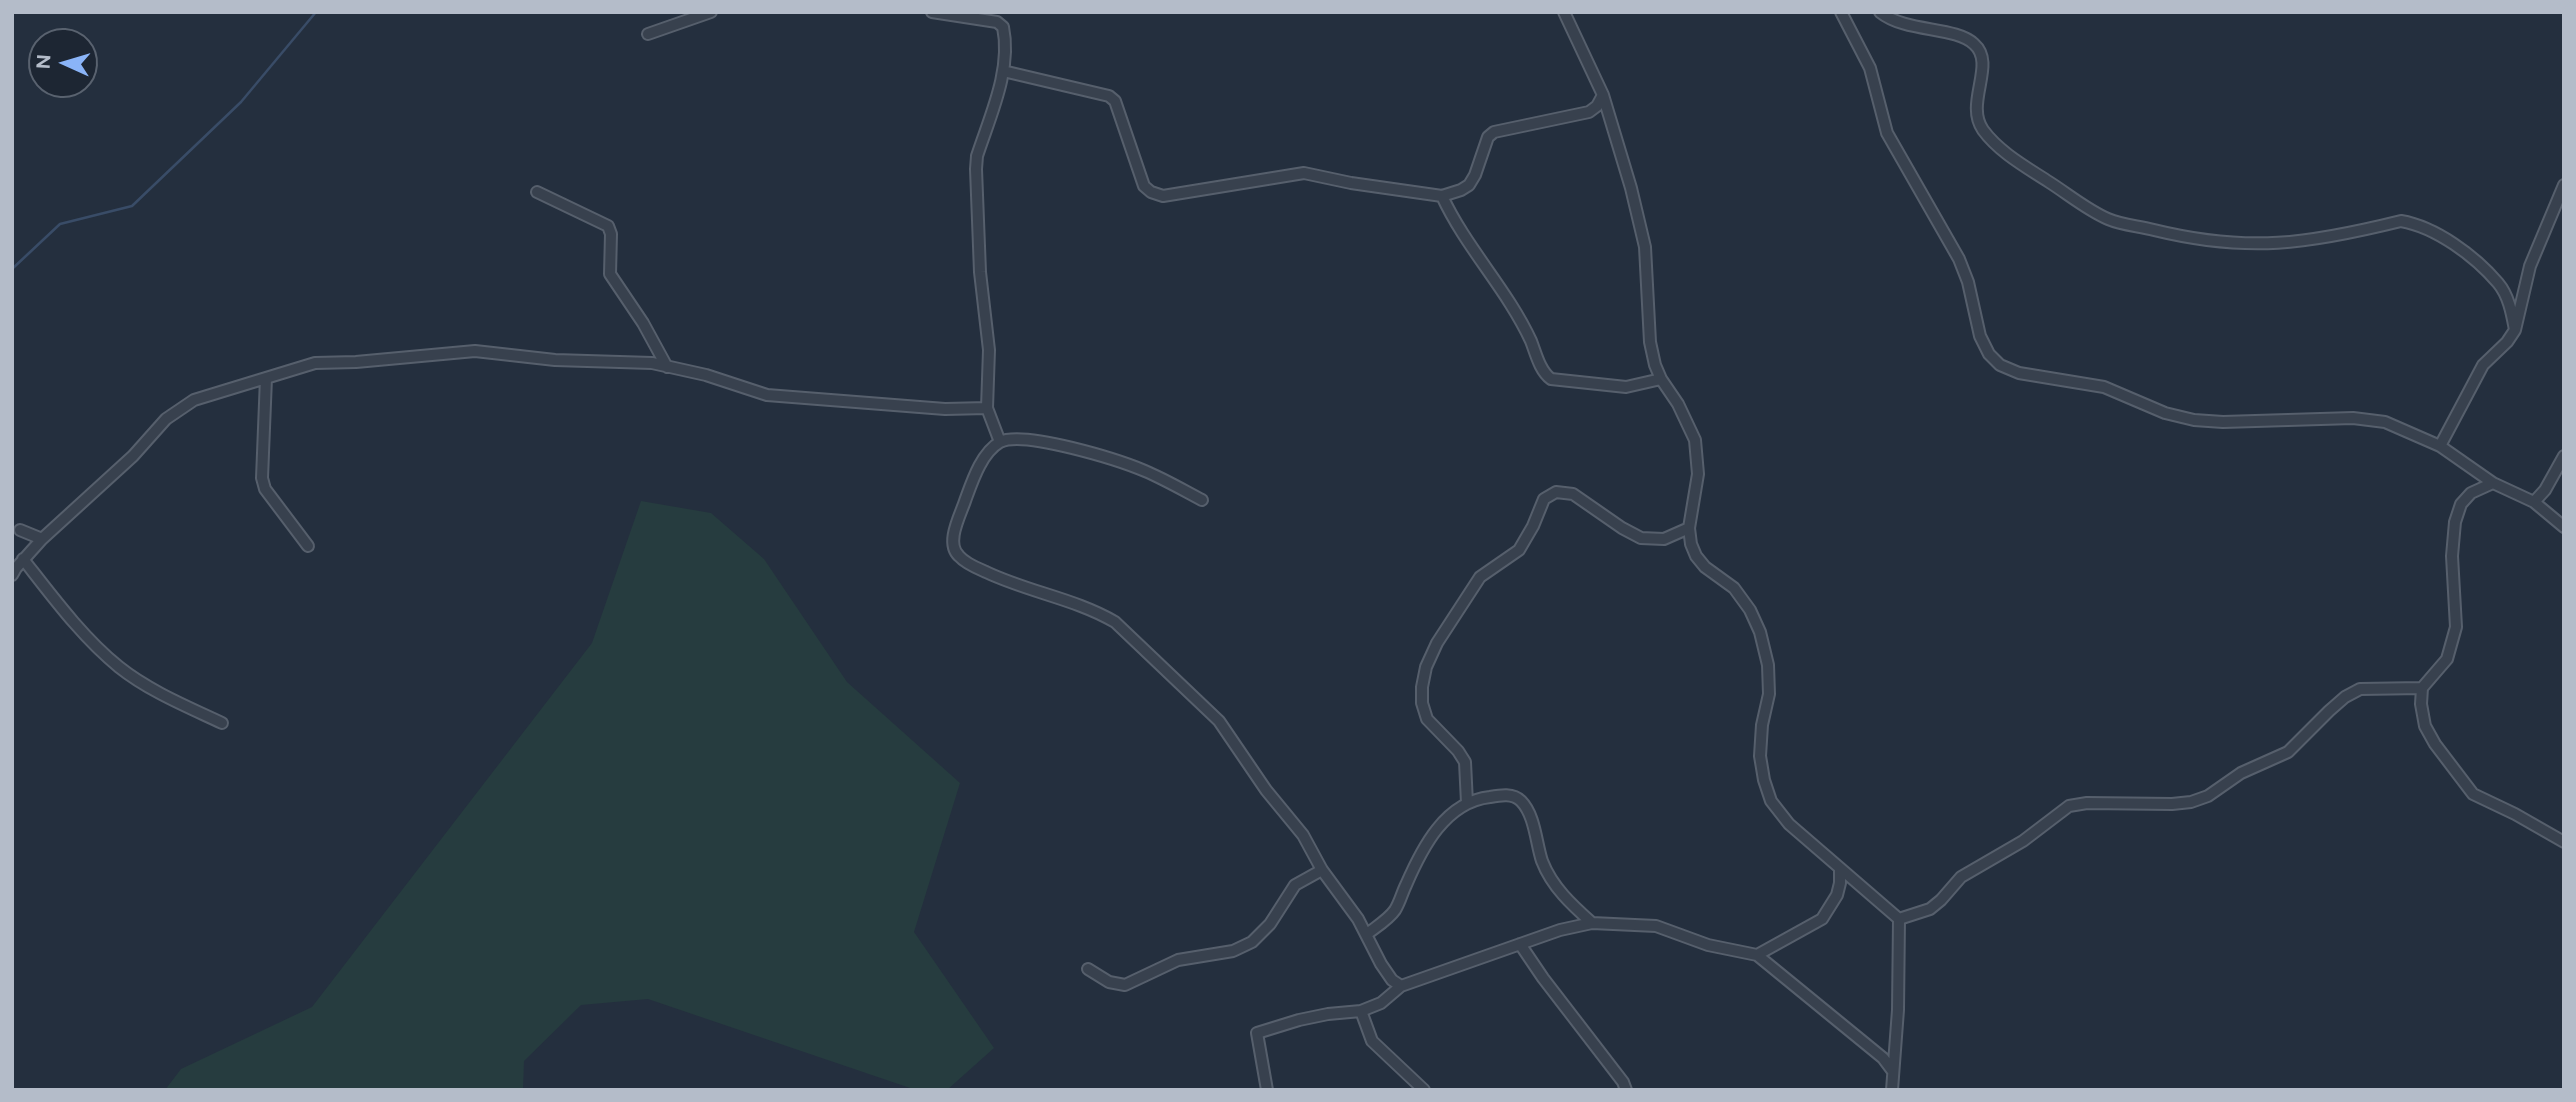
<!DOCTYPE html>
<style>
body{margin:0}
#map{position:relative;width:2576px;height:1102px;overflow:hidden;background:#242f3e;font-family:Figtree,sans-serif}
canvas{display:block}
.frame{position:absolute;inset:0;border:14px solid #b4bcc9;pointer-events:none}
.north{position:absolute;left:28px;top:28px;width:70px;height:70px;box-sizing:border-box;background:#1d2633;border:2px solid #59626f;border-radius:50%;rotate:274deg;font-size:19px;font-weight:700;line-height:28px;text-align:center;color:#b4bcc9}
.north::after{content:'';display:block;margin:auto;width:24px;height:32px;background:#8ab4f8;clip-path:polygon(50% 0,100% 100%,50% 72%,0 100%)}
</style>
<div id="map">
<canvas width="2576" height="1102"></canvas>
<div class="frame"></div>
<div class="north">N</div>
</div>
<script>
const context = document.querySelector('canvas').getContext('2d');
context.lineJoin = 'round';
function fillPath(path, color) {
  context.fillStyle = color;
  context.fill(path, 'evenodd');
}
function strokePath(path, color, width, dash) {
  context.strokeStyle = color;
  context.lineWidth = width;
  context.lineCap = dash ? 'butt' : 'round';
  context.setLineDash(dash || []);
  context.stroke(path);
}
fillPath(new Path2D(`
 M641,501L711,513L764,559L847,682L960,783L914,932L994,1048L947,1090H916L648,999L581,1005L524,1061L523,1090H165L181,1069L312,1007L592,643Z`), '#263c3f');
strokePath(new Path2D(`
 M12,269L60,224L132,206L241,102L316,12`), '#394c67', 2.5);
const minor = new Path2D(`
 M932,12L997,22L1003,27C1012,70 990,116 977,156L976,169L980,272L989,350L987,408L1000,442
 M1564,12L1603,95L1631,188L1645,247L1650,342L1655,365L1661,379L1678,404L1695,440L1698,474L1689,528L1691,544L1696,556L1705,567L1734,588L1750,610L1760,632L1768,665L1769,694L1762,725L1760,756L1764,780L1771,801L1789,824L1899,919L1898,1010L1892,1090
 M1841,12L1870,68L1887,133L1959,259L1968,282L1980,336L1989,354L2000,365L2019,373L2104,387L2165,413L2194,420L2223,422L2353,418L2385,422L2440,446L2493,483L2534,502L2564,527
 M1880,12C1906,33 1955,26 1974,44C1997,64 1964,103 1983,130C1999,152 2026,167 2049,182C2068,194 2087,210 2108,219C2122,225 2139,226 2154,230C2248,253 2308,244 2401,221C2436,227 2475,256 2498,283C2509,296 2512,314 2515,330
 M648,34L711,12
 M1003,71L1109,96L1115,101L1144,186L1151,192L1163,196L1304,173L1351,183L1442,196L1461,190L1469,185L1475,175L1488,137L1494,132L1589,112L1597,106L1603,95
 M537,192L608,226L611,234L610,274L643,323L667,367
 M1442,196C1466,248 1507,289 1531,341C1536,354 1540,371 1551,379L1626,387L1661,379
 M266,378L262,478L265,489L308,546
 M2440,446L2483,365L2507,342L2515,330L2530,266L2564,185
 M2493,483L2471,493L2461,504L2455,522L2452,556L2456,627L2447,659L2422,688L2421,704L2425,726L2435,744L2473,794L2515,814L2564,842
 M1202,500C1183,490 1164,479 1145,471C1119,460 1024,430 1000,442C981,453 972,482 965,501C960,516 945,543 959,556C966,564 977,568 986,572C1028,592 1076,599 1115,622L1219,721L1266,790L1303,835L1322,870L1358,919L1381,964L1392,980L1401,986L1560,930L1592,923L1656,926L1708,945L1757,955L1822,919L1837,895L1840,883V869
 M2534,502L2545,490L2564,456
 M20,530L42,539
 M23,559C52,596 82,637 119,667C149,691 188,707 222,723
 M12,575L16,568L42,539L133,456L166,419L194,400L315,363L356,362L475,351L555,360L652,363L706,375L767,395L945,409L987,408
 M1467,803L1465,762L1458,751L1427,719L1422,703V687L1426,667L1437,643L1480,577L1519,550L1533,526L1544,499L1556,492L1573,494L1622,528L1641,538L1664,539L1689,528
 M1899,919L1930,909L1941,900L1961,877L2023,841L2069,806L2087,803L2172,804L2191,802L2208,796L2241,773L2288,752L2329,711L2345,697L2360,689L2422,688
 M1367,934C1376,927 1389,919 1395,910C1400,902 1402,893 1406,885C1422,848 1445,802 1490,797C1501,795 1513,793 1521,801C1535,815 1536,843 1542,861C1552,887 1572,905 1592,923
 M1520,944L1543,978L1623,1082L1626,1090
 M1757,955L1883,1058L1892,1070
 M1088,969L1109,982L1125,985L1178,960L1233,951L1252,942L1270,924L1295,885L1322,870
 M1361,1011L1372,1041L1424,1090
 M1267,1090L1257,1033L1299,1020L1328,1014L1361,1011L1381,1003L1401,986`);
strokePath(minor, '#565f6c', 14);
strokePath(minor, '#38414e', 10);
</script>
